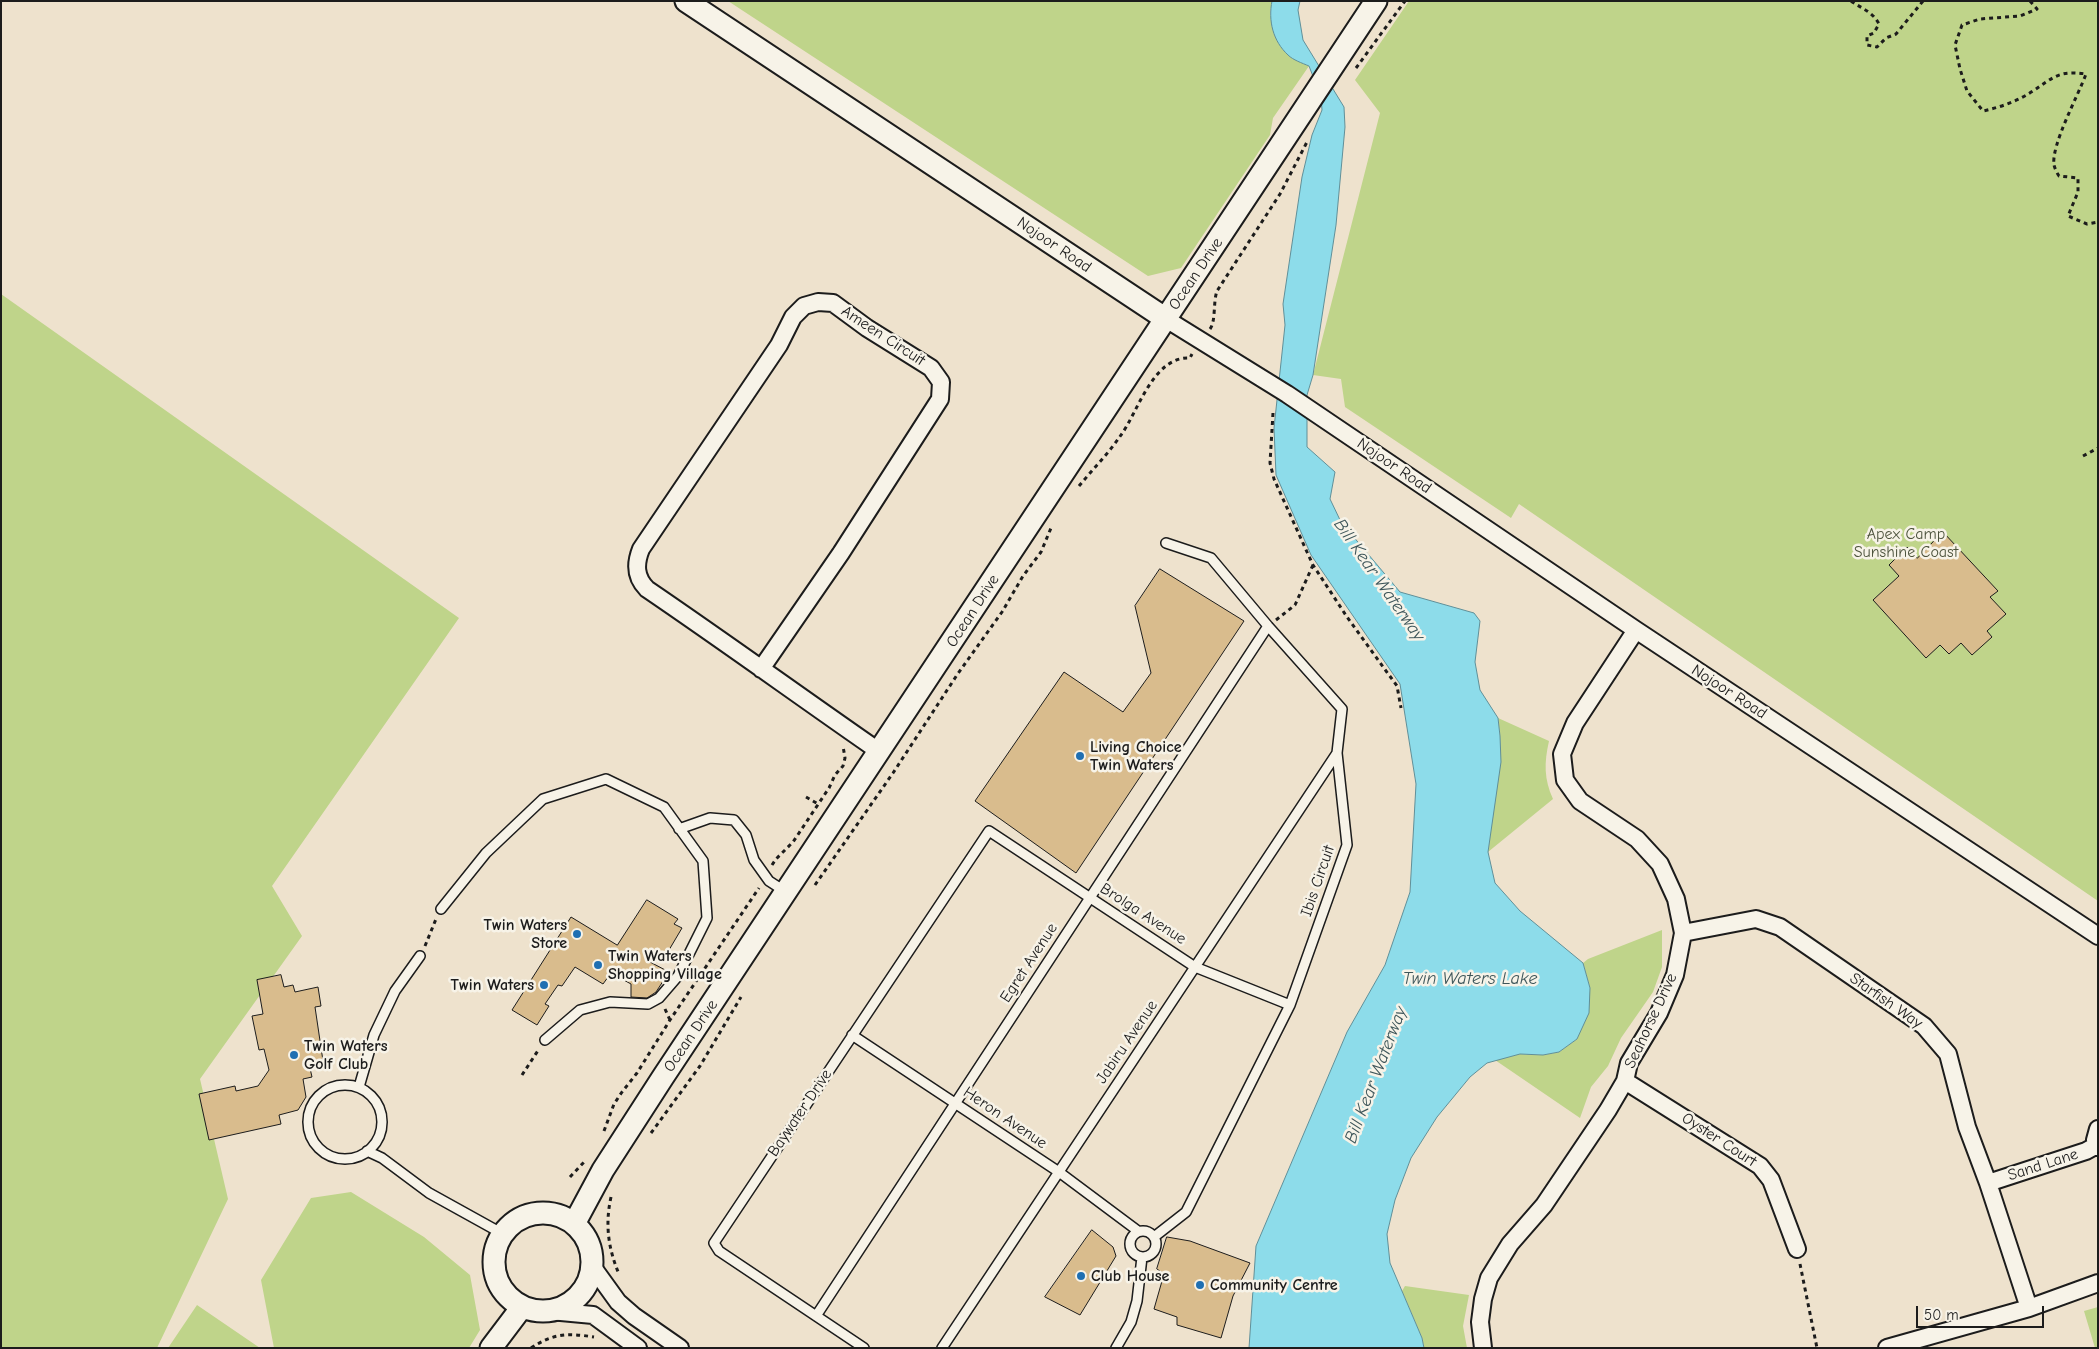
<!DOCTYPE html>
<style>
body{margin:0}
#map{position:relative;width:2099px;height:1349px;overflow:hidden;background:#eee2cd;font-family:"Comic Neue",sans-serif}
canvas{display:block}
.frame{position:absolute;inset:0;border:2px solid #1c1c1c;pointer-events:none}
.scale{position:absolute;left:1916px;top:1306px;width:128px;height:22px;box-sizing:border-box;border:2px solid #1c1c1c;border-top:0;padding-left:6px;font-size:15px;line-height:18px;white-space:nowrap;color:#1c1c1c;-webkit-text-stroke:4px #f7f3e8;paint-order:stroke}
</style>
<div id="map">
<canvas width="2099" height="1349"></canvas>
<div class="frame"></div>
<div class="scale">50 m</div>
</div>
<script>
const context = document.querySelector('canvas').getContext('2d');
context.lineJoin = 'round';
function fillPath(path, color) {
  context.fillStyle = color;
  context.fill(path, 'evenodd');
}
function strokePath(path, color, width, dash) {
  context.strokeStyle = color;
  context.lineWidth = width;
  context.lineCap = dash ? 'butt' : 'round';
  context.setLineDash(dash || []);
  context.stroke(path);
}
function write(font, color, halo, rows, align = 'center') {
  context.font = font + ' "Comic Neue",sans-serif';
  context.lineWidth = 5;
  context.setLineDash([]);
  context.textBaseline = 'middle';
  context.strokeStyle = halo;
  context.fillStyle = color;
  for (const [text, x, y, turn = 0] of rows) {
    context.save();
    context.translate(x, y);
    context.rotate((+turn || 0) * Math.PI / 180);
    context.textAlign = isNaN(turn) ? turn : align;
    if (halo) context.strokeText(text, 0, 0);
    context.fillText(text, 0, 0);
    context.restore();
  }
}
fillPath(new Path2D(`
 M728,1H1272L1270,14L1289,56L1309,66L1273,118L1270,135L1181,268L1148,276Z
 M1409,1H2098V901L1519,504L1511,518L1345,407L1341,379L1313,375L1380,113L1355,80Z
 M1,294L459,618L272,886L302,936L200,1079L228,1199L157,1348H1Z
 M1498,718L1549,741C1544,763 1544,779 1553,799L1488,852L1500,736Z
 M1662,930V967L1653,992L1621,1038L1608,1066L1591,1087L1580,1118L1495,1060L1520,1054L1543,1055L1559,1052L1577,1039L1590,988L1583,963L1588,959Z
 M351,1192L424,1237L470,1275L480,1330L469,1348H274L261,1280L311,1198Z
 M1405,1286L1469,1295L1463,1326L1467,1348H1424L1422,1338L1402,1291Z
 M197,1305L260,1348H168Z
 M2098,1307V1348H2095L2084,1311Z`), '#bfd48a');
const water = new Path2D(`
 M1272,1H1300L1298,10L1303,40L1344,107L1345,127L1336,225L1313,375L1307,395V447L1335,472L1330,499L1341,522L1400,592L1474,613L1480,621L1475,662L1480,690L1498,718L1500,736L1501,762L1488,852L1495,883L1520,911L1583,963L1590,988L1589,1013L1577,1039L1559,1052L1543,1055L1520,1054L1487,1063L1470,1077L1437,1117L1411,1158L1395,1200L1387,1234L1390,1263L1422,1338L1424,1348H1249L1256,1246L1347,1032L1385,965L1410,892L1416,784L1400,684L1311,555L1276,475L1274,428L1285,325L1283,304L1302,177L1312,135L1322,110L1321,97L1309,66C1302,63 1293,60 1288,55C1273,41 1268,21 1272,1Z`);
fillPath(water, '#8ddcea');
strokePath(water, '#608f98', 1);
const building = new Path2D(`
 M1943,532L1998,591L1990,597L2006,614L1987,631L1992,637L1972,655L1961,643L1949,654L1940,645L1926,658L1873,600L1899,576L1889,565L1907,547L1917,558Z
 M1160,569L1244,621L1076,873L975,801L1064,672L1123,712L1151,673L1135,606Z
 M647,900L678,919L674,924L682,928L669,950L650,962L669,972L656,992L647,998L631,997V984L611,973L603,984L575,967L562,986L558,985L545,1004L549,1006L537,1025L512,1010L571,917L617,945Z
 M281,975L284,987L293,985L295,992L318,987L321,1006L315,1007L323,1061L309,1064L312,1077L303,1079L306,1097L298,1110L279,1115L281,1124L209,1140L199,1094L235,1086L236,1091L258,1086L269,1070L264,1049L259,1050L252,1016L263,1014L257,980Z
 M1092,1230L1113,1247L1116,1256L1080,1315L1045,1297Z
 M1167,1237L1190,1241L1250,1263L1233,1296L1221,1338L1177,1325V1317L1154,1309L1164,1274L1157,1269Z`);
fillPath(building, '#d9bc8d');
strokePath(building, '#1c1c1c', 1);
const service = new Path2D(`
 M679,829L710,818L734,820L746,835L754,860L769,881L786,892
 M441,909L486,853L543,799L606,779L664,807L703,861L707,918L678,976L659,998L648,1004L610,1002L580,1010L545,1040
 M852,1035L1059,1172L1138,1231
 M308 1122a37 37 0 1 1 74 0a37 37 0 1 1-74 0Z
 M359,1087L374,1035L395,991L420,956
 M367,1151L382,1158L429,1193L503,1234
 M1130 1244a13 13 0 1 1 26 0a13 13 0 1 1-26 0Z
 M1154,1237L1186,1212L1290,1005L1347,845L1337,753L1342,709L1268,626L1211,558L1166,543
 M816,1316L1268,626
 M864,1348L719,1251L714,1243L989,831L1195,967L1290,1005
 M942,1348L1337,753
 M1116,1348L1131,1322L1137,1301L1142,1257`);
const minor = new Path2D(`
 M1166,319L1287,394L1636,630L2098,936
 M761,669L841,553L940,399L941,382L931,368L867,328L833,303L818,302L804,306L793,317L779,345L641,549C635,564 635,577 647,589C725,642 802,698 880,752
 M1683,933L1756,919L1780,927L1924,1026L1948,1054L1967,1127L1988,1183L2029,1308
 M1625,1081L1760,1166L1771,1180L1797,1249
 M2098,1129L2095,1140L2098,1147
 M1988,1183L2086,1151L2097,1145
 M592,1266L618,1302L634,1316L680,1348
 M550,1311L593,1315L638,1348
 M1483,1348L1480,1322L1483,1299L1489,1278L1510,1244L1544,1205L1608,1110L1625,1081L1629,1063L1659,1013L1675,975L1683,933L1676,899L1660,864L1637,839L1580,801L1565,780L1562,754L1575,723L1636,630
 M1887,1348L2029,1308L2098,1283`);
const tertiary = new Path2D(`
 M686,1L1166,319
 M494 1262a49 49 0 1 1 98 0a49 49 0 1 1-98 0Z
 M574,1224L603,1170L663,1077L1376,1
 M491,1348L522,1307`);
strokePath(service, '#1c1c1c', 12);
strokePath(minor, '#1c1c1c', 20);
strokePath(tertiary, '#1c1c1c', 25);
strokePath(new Path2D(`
 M1851,1C1862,9 1872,11 1879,24L1874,33L1867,36V45L1877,47L1886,38L1896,34L1923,1
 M2030,1L2037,9L2020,16L1980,19L1962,25L1955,45L1960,69L1967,91L1983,111C2001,107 2018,101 2033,91C2054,77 2059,70 2086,74C2078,96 2051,145 2054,165C2055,169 2057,173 2059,176L2078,178V192L2068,216L2087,224L2098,222
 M1356,68L1405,1
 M1210,329C1216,321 1213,302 1217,291L1280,194L1307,142
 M1273,413L1270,463L1274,479L1307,552L1313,565L1347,617L1397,686L1401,708
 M2083,456L2098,448
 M1079,486C1093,469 1109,453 1121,435C1138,412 1153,356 1190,358L1192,354
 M1276,620L1295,605L1313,565
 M806,797L818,804
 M772,865L776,859L793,842L829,788L835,775L843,766L845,758L843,746
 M815,885L893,773L957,675L1002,612L1023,576L1041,552L1051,528
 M425,946L436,919
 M665,1009L670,1020
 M522,1075L539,1049
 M604,1131L614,1104L622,1092L637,1073L670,1020L759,888
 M651,1133L700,1066L741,997
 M570,1177L585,1161
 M611,1197C605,1224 608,1248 619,1274
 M1800,1264L1817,1348
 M531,1348C554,1333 568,1333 594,1337`), '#1c1c1c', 3, [4, 4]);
strokePath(service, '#f7f3e8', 9);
strokePath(minor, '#f7f3e8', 16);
strokePath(tertiary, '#f7f3e8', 21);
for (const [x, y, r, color] of [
 [1080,756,5,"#1f6fb2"],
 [577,934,5,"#1f6fb2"],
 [598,965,5,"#1f6fb2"],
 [544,985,5,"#1f6fb2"],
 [294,1055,5,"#1f6fb2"],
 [1081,1276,5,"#1f6fb2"],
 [1200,1285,5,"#1f6fb2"]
]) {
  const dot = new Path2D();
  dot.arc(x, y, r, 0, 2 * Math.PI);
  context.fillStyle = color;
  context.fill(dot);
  strokePath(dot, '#f7f3e8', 2);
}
write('16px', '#1c1c1c', '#f7f3e8', [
 ["Nojoor Road",1054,245,34],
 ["Ocean Drive",1196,274,-56],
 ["Ameen Circuit",883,336,33],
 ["Nojoor Road",1394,466,34],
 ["Ocean Drive",973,611,-57],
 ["Nojoor Road",1729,692,33],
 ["Ibis Circuit",1318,881,-71],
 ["Brolga Avenue",1143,914,33],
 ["Egret Avenue",1029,963,-57],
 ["Starfish Way",1886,1001,35],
 ["Seahorse Drive",1651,1021,-65],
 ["Ocean Drive",691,1036,-56],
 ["Jabiru Avenue",1127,1042,-56],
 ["Baywater Drive",800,1113,-56],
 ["Heron Avenue",1005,1118,34],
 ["Oyster Court",1719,1140,33],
 ["Sand Lane",2043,1165,-18]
]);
write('16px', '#4d533d', '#f7f3e8', [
 ["Apex Camp",1906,534],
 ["Sunshine Coast",1906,552]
]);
write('bold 16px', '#1c1c1c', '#f7f3e8', [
 ["Living Choice",1090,747],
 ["Twin Waters",1090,765],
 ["Twin Waters",567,925,"right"],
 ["Store",567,943,"right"],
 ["Twin Waters",608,956],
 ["Shopping Village",608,974],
 ["Twin Waters",534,985,"right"],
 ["Twin Waters",304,1046],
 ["Golf Club",304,1064],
 ["Club House",1091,1276],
 ["Community Centre",1210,1285]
], 'left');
write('italic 18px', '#3e565a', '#f7f3e8', [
 ["Bill Kear Waterway",1379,580,55],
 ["Twin Waters Lake",1470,979],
 ["Bill Kear Waterway",1376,1075,-69]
]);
</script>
